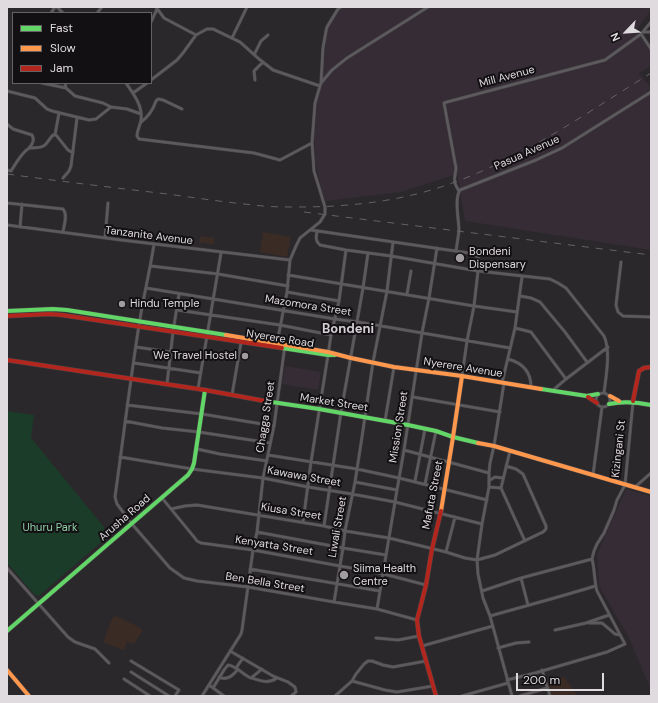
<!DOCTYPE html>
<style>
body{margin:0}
#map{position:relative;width:658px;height:703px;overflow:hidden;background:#2b282b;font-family:"DM Sans",sans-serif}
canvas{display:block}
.frame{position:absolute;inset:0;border:8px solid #dfdbdf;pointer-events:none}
.legend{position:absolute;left:12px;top:12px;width:140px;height:72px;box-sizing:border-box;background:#131013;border:1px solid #656165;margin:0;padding:5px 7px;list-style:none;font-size:12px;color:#dfdbdf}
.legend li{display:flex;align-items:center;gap:8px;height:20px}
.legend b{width:20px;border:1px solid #656165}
.north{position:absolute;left:606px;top:12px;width:40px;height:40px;-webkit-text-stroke:3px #131013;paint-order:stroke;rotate:245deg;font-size:11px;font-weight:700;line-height:16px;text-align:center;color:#dfdbdf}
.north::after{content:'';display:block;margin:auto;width:14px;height:18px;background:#dfdbdf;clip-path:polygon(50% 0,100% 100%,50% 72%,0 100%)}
.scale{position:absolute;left:516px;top:673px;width:88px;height:18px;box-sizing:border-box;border:2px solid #dfdbdf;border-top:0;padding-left:5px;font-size:12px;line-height:14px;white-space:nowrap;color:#dfdbdf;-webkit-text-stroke:3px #131013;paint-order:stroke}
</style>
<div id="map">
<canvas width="658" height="703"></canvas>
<div class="frame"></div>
<ul class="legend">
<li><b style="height:5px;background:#63d668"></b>Fast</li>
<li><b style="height:5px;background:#ff974d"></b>Slow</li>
<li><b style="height:5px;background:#b3261e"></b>Jam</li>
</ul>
<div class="north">N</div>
<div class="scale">200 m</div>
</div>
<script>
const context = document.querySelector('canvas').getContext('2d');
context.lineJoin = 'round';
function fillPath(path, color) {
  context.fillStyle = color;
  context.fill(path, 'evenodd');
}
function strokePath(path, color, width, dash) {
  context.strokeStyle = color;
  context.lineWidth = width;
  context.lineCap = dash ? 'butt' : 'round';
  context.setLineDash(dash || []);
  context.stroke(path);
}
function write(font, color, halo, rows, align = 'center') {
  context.font = font + ' "DM Sans",sans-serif';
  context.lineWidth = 4;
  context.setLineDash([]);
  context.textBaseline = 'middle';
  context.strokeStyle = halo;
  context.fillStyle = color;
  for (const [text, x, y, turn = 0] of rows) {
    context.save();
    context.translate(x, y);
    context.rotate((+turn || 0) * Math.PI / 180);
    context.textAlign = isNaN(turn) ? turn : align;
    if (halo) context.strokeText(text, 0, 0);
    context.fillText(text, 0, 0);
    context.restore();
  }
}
fillPath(new Path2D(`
 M338,7H651V10L636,31L651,52V66L639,73L651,88V250L465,221L457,174L401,192L326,201L322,192L315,161L314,137L317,101L322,86V73L325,55L326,25Z
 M285,366L321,372L318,390L282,384Z
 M626,489L651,496V690L629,638L599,586L597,554Z`), '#352c35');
fillPath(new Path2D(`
 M263,232L291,237L287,257L260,252Z
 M200,236L214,238V244L199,243Z
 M115,616L137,626L143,630L134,644L127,642L124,650L103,642L113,617Z
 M564,677L578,696H551L548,683Z`), '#3b2b25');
fillPath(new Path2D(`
 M7,411L34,415L31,438L104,527V532L107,537L39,596L34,594L7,563Z`), '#1b3c29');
const street = new Path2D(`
 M57,7L63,13
 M156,7L164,18L196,35L207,29H213L240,42L259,59L273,70L320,86
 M51,13L55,7
 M97,13L102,7
 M151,22L157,9
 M643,32H651
 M641,34L651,49
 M232,38L247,7
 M254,55L261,41L268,35
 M151,80L177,60L183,53L196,35
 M255,80L254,71L263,62
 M42,83L66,88
 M65,83L66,88L75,96L103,103L111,107L127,109L141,114
 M126,83C134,95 143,106 141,120C140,126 137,131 137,136L139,139L254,153L280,160L312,143
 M321,83L323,48L326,31L327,27L338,9L341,7
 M7,91L35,98L47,109L52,111L89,120L96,119L111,107
 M133,93L147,83
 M141,122C148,117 153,110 156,101L158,99L163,100L182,109
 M7,124L13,129L32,135C35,140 33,144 29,148
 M55,135L59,113
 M7,170L11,171C15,165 23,150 30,148C35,147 40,149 45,145C48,142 50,138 53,135H56L68,150L73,153
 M63,178L69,171L71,166L77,118
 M459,191C452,180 455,179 456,168L444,103L447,102L605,60L641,34L651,22
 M7,203L63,209C68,215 64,225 63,232
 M7,225L121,240L290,260
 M20,227L22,204
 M311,230L469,253L474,254L478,257L479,262L478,271L474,306L467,341L462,376
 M317,231C316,237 315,241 320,245L346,250L391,256L478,271L550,279L558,283L566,288L604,336C611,351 606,376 604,393
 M105,238L108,203
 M154,244C150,271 143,298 139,325C130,382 123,440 115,497L117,504L132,524L170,568L184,578L197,581L248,587L334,602L377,609L417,620
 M456,251C457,244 458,238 459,231C459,220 454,199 460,190L536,160L562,148L651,92
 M621,262L616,305L618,312L623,316L651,317
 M151,266L218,274L288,286
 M288,275L474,306L517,312
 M146,288L335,319L358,322L510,348
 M287,292L339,301
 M407,294L411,271
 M520,296L531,298L540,302L565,332L587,362
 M177,310L280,325L331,335
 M515,328L531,332L566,379
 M277,343L287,292L290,260L296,246L300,238L320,222L325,214V207L314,171L312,143L315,103L320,86L321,83L332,70L347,58L428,7
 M136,347L204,357
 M508,359C523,363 531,372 531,387
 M134,363L201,373
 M502,383L515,328L522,277
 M504,383L494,446L490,463L489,473V487L482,524L477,560L478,574L483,598L490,616L512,696
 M167,384L173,332L179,294
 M198,389L221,253
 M552,391L566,379L608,347
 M596 400a7 7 0 1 1 14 0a7 7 0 1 1-14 0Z
 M232,395L242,337
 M413,397L500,412
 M127,405L202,414L274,426
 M125,421L162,428L199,432L270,443
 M385,421L394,367
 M197,449L220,454L267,461
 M404,450L489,473
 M268,455L357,469L399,478L487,500
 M120,457L192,469L263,478L308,487L352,494L395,502L482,524
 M593,475L602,407
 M490,480L495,477L503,478
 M415,481L425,429
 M355,482L397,490
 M425,484L436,431
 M489,487L501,488L525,541
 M635,487L651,473
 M501,488L510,451
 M162,498L194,537L197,541L201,543L253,550L340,566L384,574L426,585
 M171,509L185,506L197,505L324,526L345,531L389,538L446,552L465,558L477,560L495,555L543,532L546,529V526L523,474L516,469L506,466
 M303,522L311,462L328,355L331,335L339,301L346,250
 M324,526L341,412L363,288L368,253
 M257,532L343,548L386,555
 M446,552L455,517
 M592,559L594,551L597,544L604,533L614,510L617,500L625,485L633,402
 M7,568L68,637L75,642L95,649L109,663
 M250,569L380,591
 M521,578L528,605
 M482,591L521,578L592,559C595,570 594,581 597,591L625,644L607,652L535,673L507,680
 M334,602L343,548L345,531L355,482L362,437L373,362L387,291L393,242
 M377,609L397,490L404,450L422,333L429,298L437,248
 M490,616C525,606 560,597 595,586
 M589,623H602L615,634L620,635
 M555,630L586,623L609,615
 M376,638L398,640L419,636
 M422,646L493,626
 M498,648L516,643L529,642
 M230,651L273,676L288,682L295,687L296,692L291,696
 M131,661L179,690L175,696
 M236,668L243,658
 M542,670L550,696
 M131,672L169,696
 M219,677C227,681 233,676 238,669
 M252,678C261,681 269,684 277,678
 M124,679L150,696
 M352,681L385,690L397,692L433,686
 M209,685L224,696
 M213,688L224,670L228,665C237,666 243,675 251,678L262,669
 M202,696L241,634L242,630L253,550L257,532L263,478L274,426L285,345
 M335,696L352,681L356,674L364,664L368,661H372L383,665L393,667L426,661
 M462,696L508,683
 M520,696L547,688`);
const fast = new Path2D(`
 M7,311L53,309L67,310L226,335
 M282,348L328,355H335
 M541,389L587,396L598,394
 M265,401L319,409L408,425L436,431L453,437L478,443
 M609,404C623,401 637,402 651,405
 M7,631L188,475L192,469L194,463L205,390`);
const slow = new Path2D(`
 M226,335L328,352L351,358L394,367L462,376L541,389
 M610,396L619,401
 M478,443L494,446L651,492
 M441,511L453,437L462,376
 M7,670L29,696`);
const jam = new Path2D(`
 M7,316L49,314L62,315L282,348
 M7,360L205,390L265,401
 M588,397L597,403
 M633,401L639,371L644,368L651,367
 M436,696L419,636L417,620L426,585L432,549L441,511`);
strokePath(street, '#484548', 3.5);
strokePath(fast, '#484548', 5);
strokePath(slow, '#484548', 5);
strokePath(jam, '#484548', 5);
strokePath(street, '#5d5a5d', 2.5);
strokePath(fast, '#63d668', 4);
strokePath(slow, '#ff974d', 4);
strokePath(jam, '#b3261e', 4);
strokePath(new Path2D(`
 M7,174C58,181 108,187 159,193C191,197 222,202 254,205C268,207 283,207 298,207C351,207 405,201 455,182C526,156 588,112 651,73
 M304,212L651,255`), '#646364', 1, [7, 7]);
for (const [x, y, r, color] of [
 [460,258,5,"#a09ca0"],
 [122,304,4,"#a09ca0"],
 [245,356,4,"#a09ca0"],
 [344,575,5,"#a09ca0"]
]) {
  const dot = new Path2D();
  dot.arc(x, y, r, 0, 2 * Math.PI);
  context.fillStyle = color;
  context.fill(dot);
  strokePath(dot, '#131013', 1.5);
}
write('11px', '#dfdbdf', '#131013', [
 ["Mill Avenue",507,77,-15],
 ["Pasua Avenue",527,153,-24],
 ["Tanzanite Avenue",149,236,7],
 ["Mazomora Street",308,306,9],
 ["Nyerere Road",280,339,9],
 ["Nyerere Avenue",463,368,9],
 ["Market Street",334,403,9],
 ["Chagga Street",266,417,-81],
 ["Mission Street",399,427,-81],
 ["Kizingani St",619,449,-84],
 ["Kawawa Street",304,477,10],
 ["Mafuta Street",433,495,-79],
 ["Kiusa Street",291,512,9],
 ["Arusha Road",125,518,-41],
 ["Liwali Street",338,527,-80],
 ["Kenyatta Street",274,546,9],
 ["Ben Bella Street",265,583,9]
]);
write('11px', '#dfdbdf', '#131013', [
 ["Bondeni",469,252],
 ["Dispensary",469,265],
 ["Hindu Temple",130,304],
 ["We Travel Hostel",237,356,"right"],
 ["Siima Health",353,569],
 ["Centre",353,582]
], 'left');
write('11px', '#8ed0a6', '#131013', [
 ["Uhuru Park",50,528]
]);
write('bold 13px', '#d4ced5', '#131013', [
 ["Bondeni",348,330]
]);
</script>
